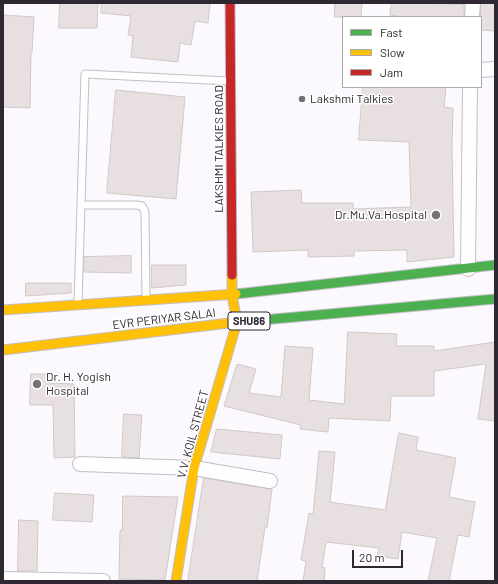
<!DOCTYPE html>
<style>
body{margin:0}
#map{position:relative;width:498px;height:584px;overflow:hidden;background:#fbf9fd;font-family:Barlow,sans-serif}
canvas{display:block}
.frame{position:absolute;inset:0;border:4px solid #2f2732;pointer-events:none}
.legend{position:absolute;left:342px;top:16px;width:140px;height:72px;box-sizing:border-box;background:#fff;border:1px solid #aca9ad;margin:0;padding:5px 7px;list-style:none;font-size:12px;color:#2f2732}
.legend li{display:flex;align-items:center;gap:8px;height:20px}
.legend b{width:20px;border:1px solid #aca9ad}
.scale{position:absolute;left:352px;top:550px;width:51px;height:18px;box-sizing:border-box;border:2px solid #2f2732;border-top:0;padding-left:5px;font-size:12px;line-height:14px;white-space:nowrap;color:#2f2732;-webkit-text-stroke:3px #fff;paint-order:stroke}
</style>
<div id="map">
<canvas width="498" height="584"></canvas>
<div class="frame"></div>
<ul class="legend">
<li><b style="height:5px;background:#4caf50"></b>Fast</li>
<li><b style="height:5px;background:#ffc107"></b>Slow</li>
<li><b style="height:5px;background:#c62828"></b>Jam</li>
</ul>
<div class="scale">20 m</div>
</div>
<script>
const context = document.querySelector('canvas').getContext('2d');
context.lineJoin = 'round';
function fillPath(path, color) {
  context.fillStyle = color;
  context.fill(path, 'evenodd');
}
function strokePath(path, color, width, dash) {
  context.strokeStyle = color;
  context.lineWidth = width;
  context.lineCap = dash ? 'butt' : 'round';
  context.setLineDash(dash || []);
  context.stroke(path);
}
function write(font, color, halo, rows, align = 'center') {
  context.font = font + ' Barlow,sans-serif';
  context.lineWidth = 3;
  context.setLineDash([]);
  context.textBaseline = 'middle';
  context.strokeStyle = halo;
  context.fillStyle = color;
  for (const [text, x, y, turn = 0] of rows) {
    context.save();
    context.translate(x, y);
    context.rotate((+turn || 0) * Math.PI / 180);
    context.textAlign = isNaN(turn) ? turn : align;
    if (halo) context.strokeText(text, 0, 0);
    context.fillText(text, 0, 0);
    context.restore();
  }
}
const building = new Path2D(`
 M60,3H98L97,28H59Z
 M102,3H210L208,23L195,21L191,45L180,43L178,62L131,57L133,36L128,35L131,16L101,13Z
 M335,3H362L361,17H335Z
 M392,3L464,4V17H403L390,15Z
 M481,3H495V31L481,30Z
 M3,15L34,17L32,52H31L30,108L3,107Z
 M363,87H446L444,107L453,108L452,145L454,257L407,262V250L354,251V256L308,257V250L253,252L251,192L301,190L302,203H353V209L411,207L409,142L359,140Z
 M116,90L185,97L176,199L107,193Z
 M131,256V273L84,272V257Z
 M152,265H186V285L152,288Z
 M26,283H71V293L26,296Z
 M348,332L397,334L396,346H434V351L495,342V421L478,419L486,364L434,371V396H391L390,421L329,418L328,432L300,429L301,425L224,406L237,364L256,369L249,393L281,397L285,346L313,348L309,400L344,404Z
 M31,374H49V383L74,384L75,457L54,458L53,405H30Z
 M124,414L142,415L139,458L122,457Z
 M217,429L282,435L280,459L211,452Z
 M399,433L418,437L416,450L456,458L449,497L475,502L469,537L458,535L449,581H428L437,538L402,532L398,559L377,556L379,548L326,542L322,567L325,568L324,581H303L306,561L301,560L309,513L313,514L319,451L335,452L330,502L385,510Z
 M204,478L272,489L267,528L265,527L257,581H188Z
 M55,493L94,495L92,522L53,520Z
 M123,496L178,497L165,580L119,579L120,530H122Z
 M19,520L38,521L37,571H18Z`);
fillPath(building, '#e8dfe0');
strokePath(building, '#d0c8c7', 1);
const lane = new Path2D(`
 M81,205H136L142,206L145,212L146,298
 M78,303L85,74L229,81`);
const street = new Path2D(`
 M472,17L473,3
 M481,70L495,69
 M468,269L470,87
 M80,464L194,468L270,481
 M3,579L103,581`);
const fast = new Path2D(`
 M236,294L495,265
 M229,323L495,299`);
const slow = new Path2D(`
 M3,310L236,294
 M3,350L229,323
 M176,581L194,468L237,322L232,295V275`);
const jam = new Path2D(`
 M230,3L232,275`);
strokePath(lane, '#c2bec5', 9);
strokePath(street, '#c2bec5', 16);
strokePath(fast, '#c2bec5', 11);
strokePath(slow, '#c2bec5', 11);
strokePath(jam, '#c2bec5', 11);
strokePath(lane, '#fefeff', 7);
strokePath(street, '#fefeff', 14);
strokePath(fast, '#4caf50', 9);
strokePath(slow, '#ffc107', 9);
strokePath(jam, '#c62828', 9);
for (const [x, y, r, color] of [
 [302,99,4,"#767079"],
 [436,215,5,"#767079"],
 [37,384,5,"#767079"]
]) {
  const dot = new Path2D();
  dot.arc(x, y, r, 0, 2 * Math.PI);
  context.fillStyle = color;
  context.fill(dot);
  strokePath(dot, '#fff', 1.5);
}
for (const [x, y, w] of [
 [249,321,42]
]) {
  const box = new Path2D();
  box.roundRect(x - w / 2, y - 9, w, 18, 3);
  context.fillStyle = '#fff';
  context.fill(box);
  strokePath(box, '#2f2732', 1);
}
write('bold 11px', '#2f2732', null, [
 ["SHU86",249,321]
]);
write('12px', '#2f2732', '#fff', [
 ["Lakshmi Talkies",310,99],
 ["Dr.Mu.Va.Hospital",427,215,"right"],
 ["Dr. H. Yogish",46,377],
 ["Hospital",46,391]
], 'left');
write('12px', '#2f2732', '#fff', [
 ["LAKSHMI TALKIES ROAD",219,149,-90],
 ["EVR PERIYAR SALAI",164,319,-7],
 ["V.V. KOIL STREET",193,434,-75]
]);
</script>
